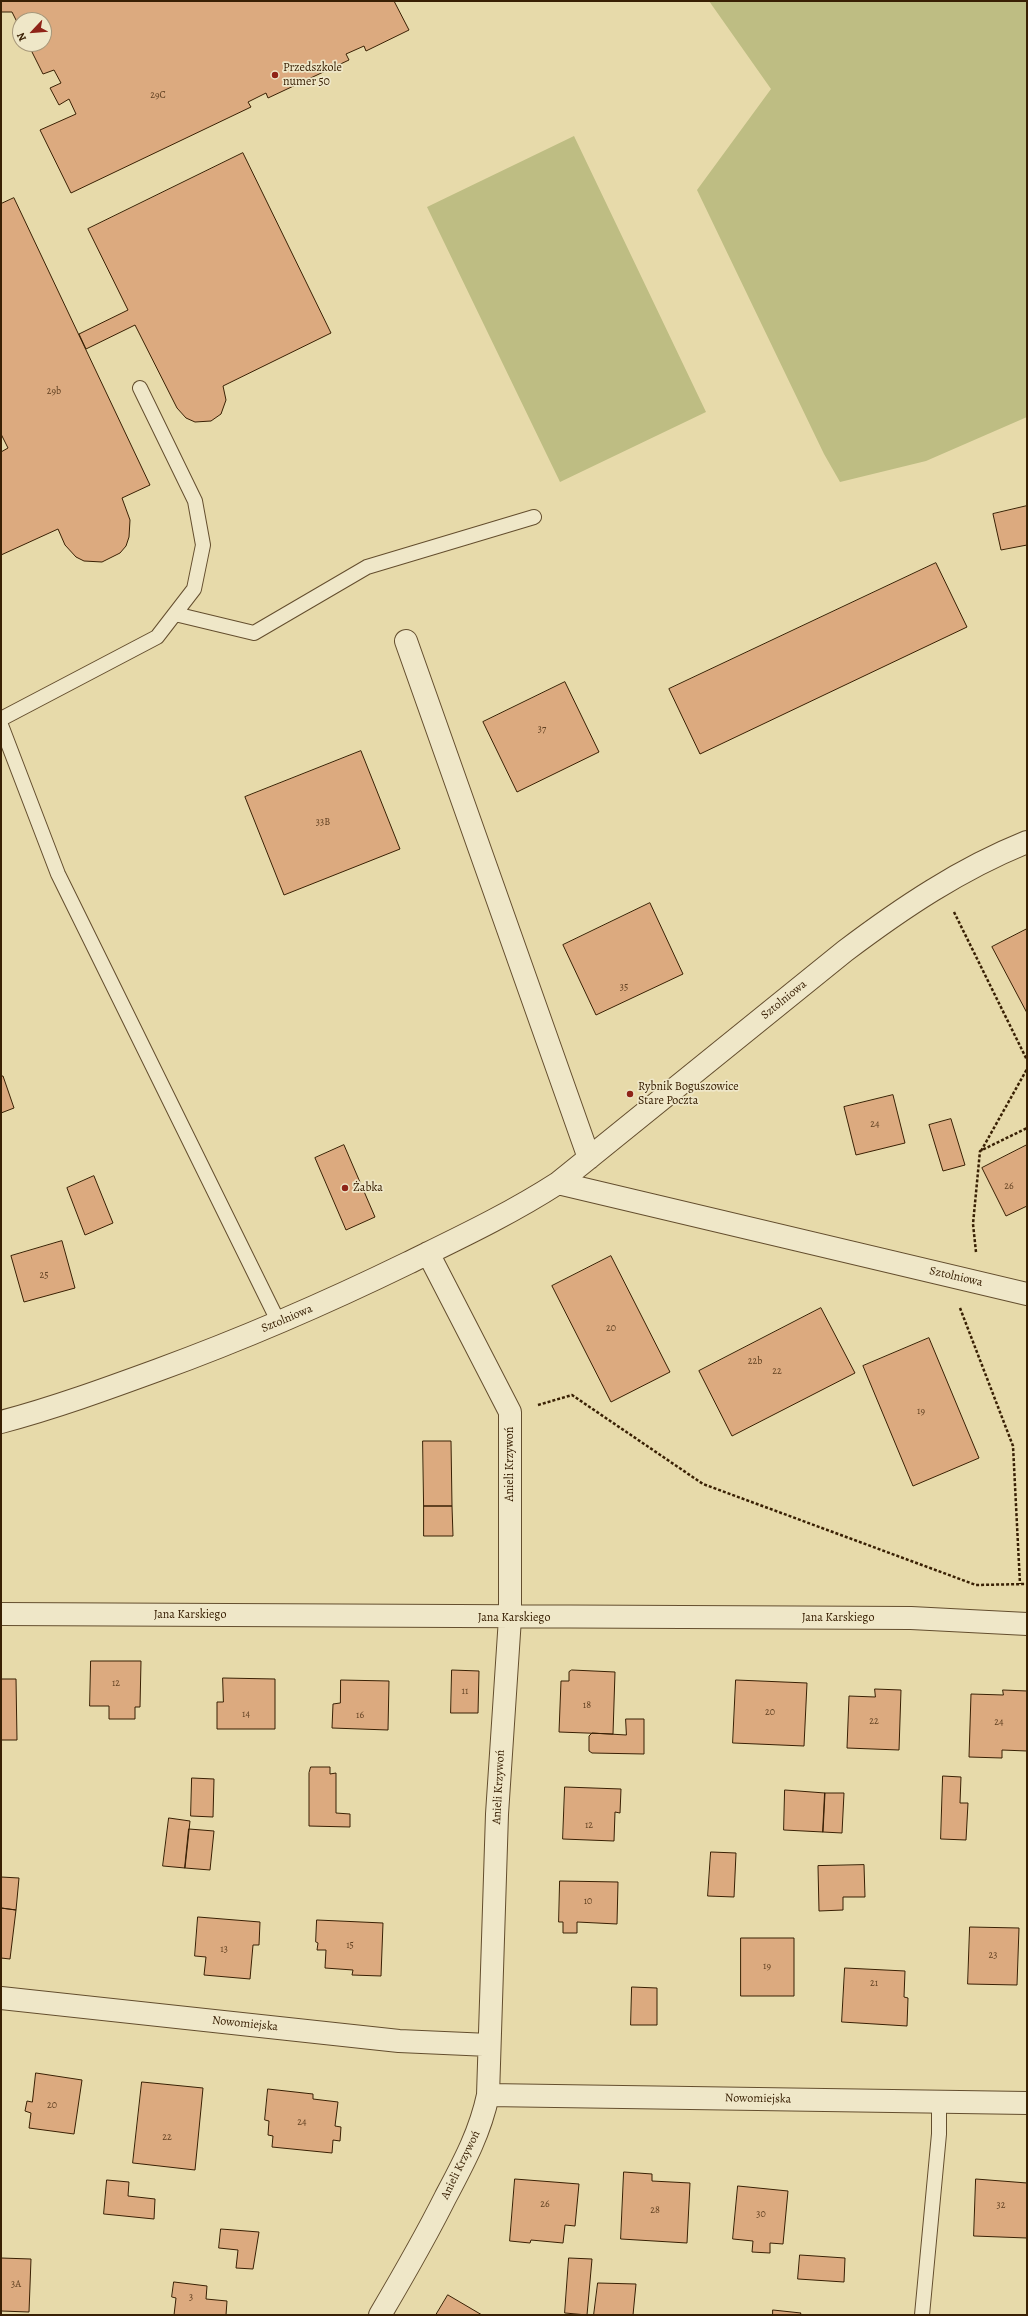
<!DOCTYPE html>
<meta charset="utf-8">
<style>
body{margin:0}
#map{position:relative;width:1028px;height:2316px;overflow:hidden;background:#e7daaa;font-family:Alegreya,serif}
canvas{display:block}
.frame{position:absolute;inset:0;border:2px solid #392004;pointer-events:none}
.north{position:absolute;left:12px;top:12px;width:40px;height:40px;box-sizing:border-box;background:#efe7c8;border:1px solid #a6977a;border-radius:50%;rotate:244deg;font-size:11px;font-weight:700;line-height:16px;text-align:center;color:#392004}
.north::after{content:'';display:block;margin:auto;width:14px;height:18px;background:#8f2418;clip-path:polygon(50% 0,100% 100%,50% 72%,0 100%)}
</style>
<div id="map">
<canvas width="1028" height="2316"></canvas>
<div class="frame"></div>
<div class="north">N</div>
</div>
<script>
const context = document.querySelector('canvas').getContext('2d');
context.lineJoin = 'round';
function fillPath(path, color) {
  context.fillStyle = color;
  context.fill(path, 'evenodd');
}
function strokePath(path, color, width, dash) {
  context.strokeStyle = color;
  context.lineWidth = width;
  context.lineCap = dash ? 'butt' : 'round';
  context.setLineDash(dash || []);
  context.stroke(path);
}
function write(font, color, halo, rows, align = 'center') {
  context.font = font + ' Alegreya,serif';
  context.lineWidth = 3.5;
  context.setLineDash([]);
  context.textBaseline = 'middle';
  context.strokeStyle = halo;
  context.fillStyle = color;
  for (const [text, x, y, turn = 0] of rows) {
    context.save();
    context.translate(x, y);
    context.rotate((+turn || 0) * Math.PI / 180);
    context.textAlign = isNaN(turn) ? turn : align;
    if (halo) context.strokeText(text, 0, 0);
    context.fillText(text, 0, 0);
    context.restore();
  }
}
fillPath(new Path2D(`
 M709,1H1027V417L926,461L840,482L824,454L697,190L771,89Z
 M574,136L706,412L560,482L427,207Z`), '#bebd83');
const building = new Path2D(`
 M1,1H394L409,30L366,51L364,46L346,54L349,60L268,98L266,93L248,102L251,107L71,193L40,130L76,114L69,99L59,105L50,88L61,83L54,70L43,74L28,44H44V20H20V28L12,12H1Z
 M243,153L331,333L223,386L226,400L221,414L211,421L195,422L186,418L177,408L135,325L86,349L79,334L128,310L88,229Z
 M14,198L150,485L122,498L130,520L129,537L126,546L120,553L102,562L84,561L76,557L65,545L58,529L1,555V452L8,448L1,434V204Z
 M1027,506V545L1001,550L993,514Z
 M936,563L967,627L700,754L669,689Z
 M565,682L599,752L517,792L483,722Z
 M361,751L400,849L284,895L245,797Z
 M650,903L683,974L596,1015L563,945Z
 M1027,929V1013L992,947Z
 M1,1076H3L14,1108L1,1113Z
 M893,1095L905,1143L856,1155L844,1107Z
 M951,1119L965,1165L943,1171L929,1125Z
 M344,1145L375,1217L346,1230L315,1158Z
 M1027,1145V1206L1006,1216L982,1168Z
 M94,1176L113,1223L85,1235L67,1188Z
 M62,1241L75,1288L24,1302L11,1256Z
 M611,1256L670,1372L611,1402L552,1286Z
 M821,1308L855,1373L732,1436L699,1371Z
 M929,1338L979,1458L913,1486L863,1366Z
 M423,1441H451L452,1506H424Z
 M424,1506H452L453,1536H424Z
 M91,1661H141L140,1707H135V1719H109V1706H90Z
 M452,1670L479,1671L478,1713H451Z
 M572,1670L615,1672L613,1734L559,1732L561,1681H569V1672Z
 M223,1678L275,1679V1729H217V1702H223Z
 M1,1679H16L17,1740H1Z
 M341,1680L389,1681L388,1730L332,1728L333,1704L340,1703Z
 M736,1680L807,1683L804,1746L733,1743Z
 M875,1689L901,1690L899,1750L847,1748L849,1696L875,1697Z
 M1003,1690L1027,1691V1751L1002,1750V1758L969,1757L971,1694L1003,1695Z
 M626,1719H644V1754L592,1753L589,1751V1736L592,1733L626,1735Z
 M311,1767H330V1774L336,1773V1813L350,1814V1827L309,1826V1773Z
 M943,1776L961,1777L960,1803H968L966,1840L941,1839Z
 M192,1778L214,1779L213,1817L191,1816Z
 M565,1787L621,1789L620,1813L615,1812L614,1841L563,1839Z
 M785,1790L825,1793L823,1832L784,1830Z
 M825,1793H844L842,1833L823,1832Z
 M169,1818L190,1821L185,1868L163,1866Z
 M189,1829L214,1831L210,1870L185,1868Z
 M711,1852L736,1853L734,1897L708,1896Z
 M864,1865L865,1897H843V1910L819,1911L818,1866Z
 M1,1877L19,1878L16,1910L1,1908Z
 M560,1881L618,1882L617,1924L577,1922V1933H563V1922H559Z
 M1,1908L16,1910L10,1959L1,1958Z
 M198,1917L260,1922L259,1945H253L250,1979L204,1975L206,1957L195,1956Z
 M317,1920L383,1923L381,1976L352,1975L353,1970L325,1968L326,1950H317L318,1943L316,1942Z
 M970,1927L1019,1928L1017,1985L968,1984Z
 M741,1938H794V1996H741Z
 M845,1968L905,1971L904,1997L908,1998L907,2026L842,2022Z
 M632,1987L657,1988V2025H631Z
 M36,2073L82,2080L74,2134L29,2128L31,2113L25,2111L27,2101L32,2102Z
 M142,2082L203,2088L195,2170L133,2163Z
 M268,2089L313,2094V2099L338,2102L335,2126L341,2127L340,2141L333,2140L332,2153L272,2147L273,2136L268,2135L269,2121L265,2120Z
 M624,2172L652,2174V2181L690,2183L687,2243L621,2239Z
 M515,2179L579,2184L575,2226L565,2225L563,2243L531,2240L530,2243L510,2241Z
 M976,2179L1027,2183V2238L974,2236Z
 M107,2180L129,2182L128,2196L155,2199L154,2219L104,2214Z
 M738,2186L788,2191L783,2244L770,2243V2253L752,2252L753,2241L733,2239Z
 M221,2229L259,2232L253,2269L236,2268L238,2250L219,2248Z
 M800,2255L845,2258L844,2282L798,2279Z
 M1,2258L31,2259L29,2312L1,2311Z
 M569,2258L592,2259L587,2315L565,2313Z
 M174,2282L207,2286L206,2299L227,2301L226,2315H174L176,2298L172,2297Z
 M598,2283L636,2284L633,2315H594Z
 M448,2295L482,2315H436Z
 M773,2310L801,2313L800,2315H773Z`);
fillPath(building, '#dcaa7f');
strokePath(building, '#392004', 1);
const service = new Path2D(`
 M175,614L254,633L367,567L534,517
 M1,719L157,637L194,589L203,545L195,501L140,388
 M1,725L58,874L279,1323
 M922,2315L939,2134V2102`);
const minor = new Path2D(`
 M406,641L589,1158
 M558,1183L1027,1294
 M1,1422C54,1408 106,1389 158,1370C243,1339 326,1303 408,1263C459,1238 510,1214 558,1183L845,951C902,908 960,869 1027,842
 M1,1614L911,1618L1027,1624
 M1,1998L399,2041L489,2045
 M488,2095L1027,2103
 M380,2315C403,2276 425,2238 445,2198C463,2164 480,2133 488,2095L497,1814L510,1618V1412L428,1253`);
strokePath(service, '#644e2e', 16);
strokePath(minor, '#644e2e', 24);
strokePath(new Path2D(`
 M954,912L1027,1060
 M981,1151L1027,1069
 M976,1252L973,1224L980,1151L1027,1128
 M960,1308L1013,1446L1020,1584
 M538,1405L572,1395L703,1484L976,1585L1027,1584`), '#392004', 2.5, [3, 2]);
strokePath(service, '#efe7c8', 14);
strokePath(minor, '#efe7c8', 22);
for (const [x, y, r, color] of [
 [275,75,4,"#8f2418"],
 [630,1094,4,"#8f2418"],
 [345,1188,4,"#8f2418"]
]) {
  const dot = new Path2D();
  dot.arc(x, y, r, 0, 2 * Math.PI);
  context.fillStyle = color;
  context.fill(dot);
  strokePath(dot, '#efe7c8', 1.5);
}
write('10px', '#624223', null, [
 ["29C",158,96],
 ["29b",54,392],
 ["37",542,730],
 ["33B",323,823],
 ["35",624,988],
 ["24",875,1125],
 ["26",1009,1187],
 ["25",44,1276],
 ["20",611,1329],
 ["22b",755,1362],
 ["22",777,1372],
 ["19",921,1412],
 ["12",116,1684],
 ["11",465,1692],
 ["18",587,1706],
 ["20",770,1713],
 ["14",246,1715],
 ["16",360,1716],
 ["22",874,1722],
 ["24",999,1723],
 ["12",589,1826],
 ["10",588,1902],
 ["15",350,1946],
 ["13",224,1950],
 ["23",993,1956],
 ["19",767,1967],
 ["21",874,1984],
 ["20",52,2106],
 ["24",302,2123],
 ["22",167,2138],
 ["26",545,2205],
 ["32",1001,2206],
 ["28",655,2211],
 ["30",761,2215],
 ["3A",16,2285],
 ["3",191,2298]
]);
write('12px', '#392004', '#efe7c8', [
 ["Przedszkole",283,68],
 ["numer 50",283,82],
 ["Rybnik Boguszowice",638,1087],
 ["Stare Poczta",638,1101],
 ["Żabka",353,1188]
], 'left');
write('12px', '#392004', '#efe7c8', [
 ["Sztolniowa",784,1000,-39],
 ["Sztolniowa",956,1277,13],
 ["Sztolniowa",287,1319,-23],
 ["Anieli Krzywoń",510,1464,-90],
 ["Jana Karskiego",190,1615],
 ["Jana Karskiego",514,1618],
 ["Jana Karskiego",838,1618],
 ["Anieli Krzywoń",499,1787,-87],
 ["Nowomiejska",245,2024,6],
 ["Nowomiejska",758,2099,1],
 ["Anieli Krzywoń",461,2165,-64]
]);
</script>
